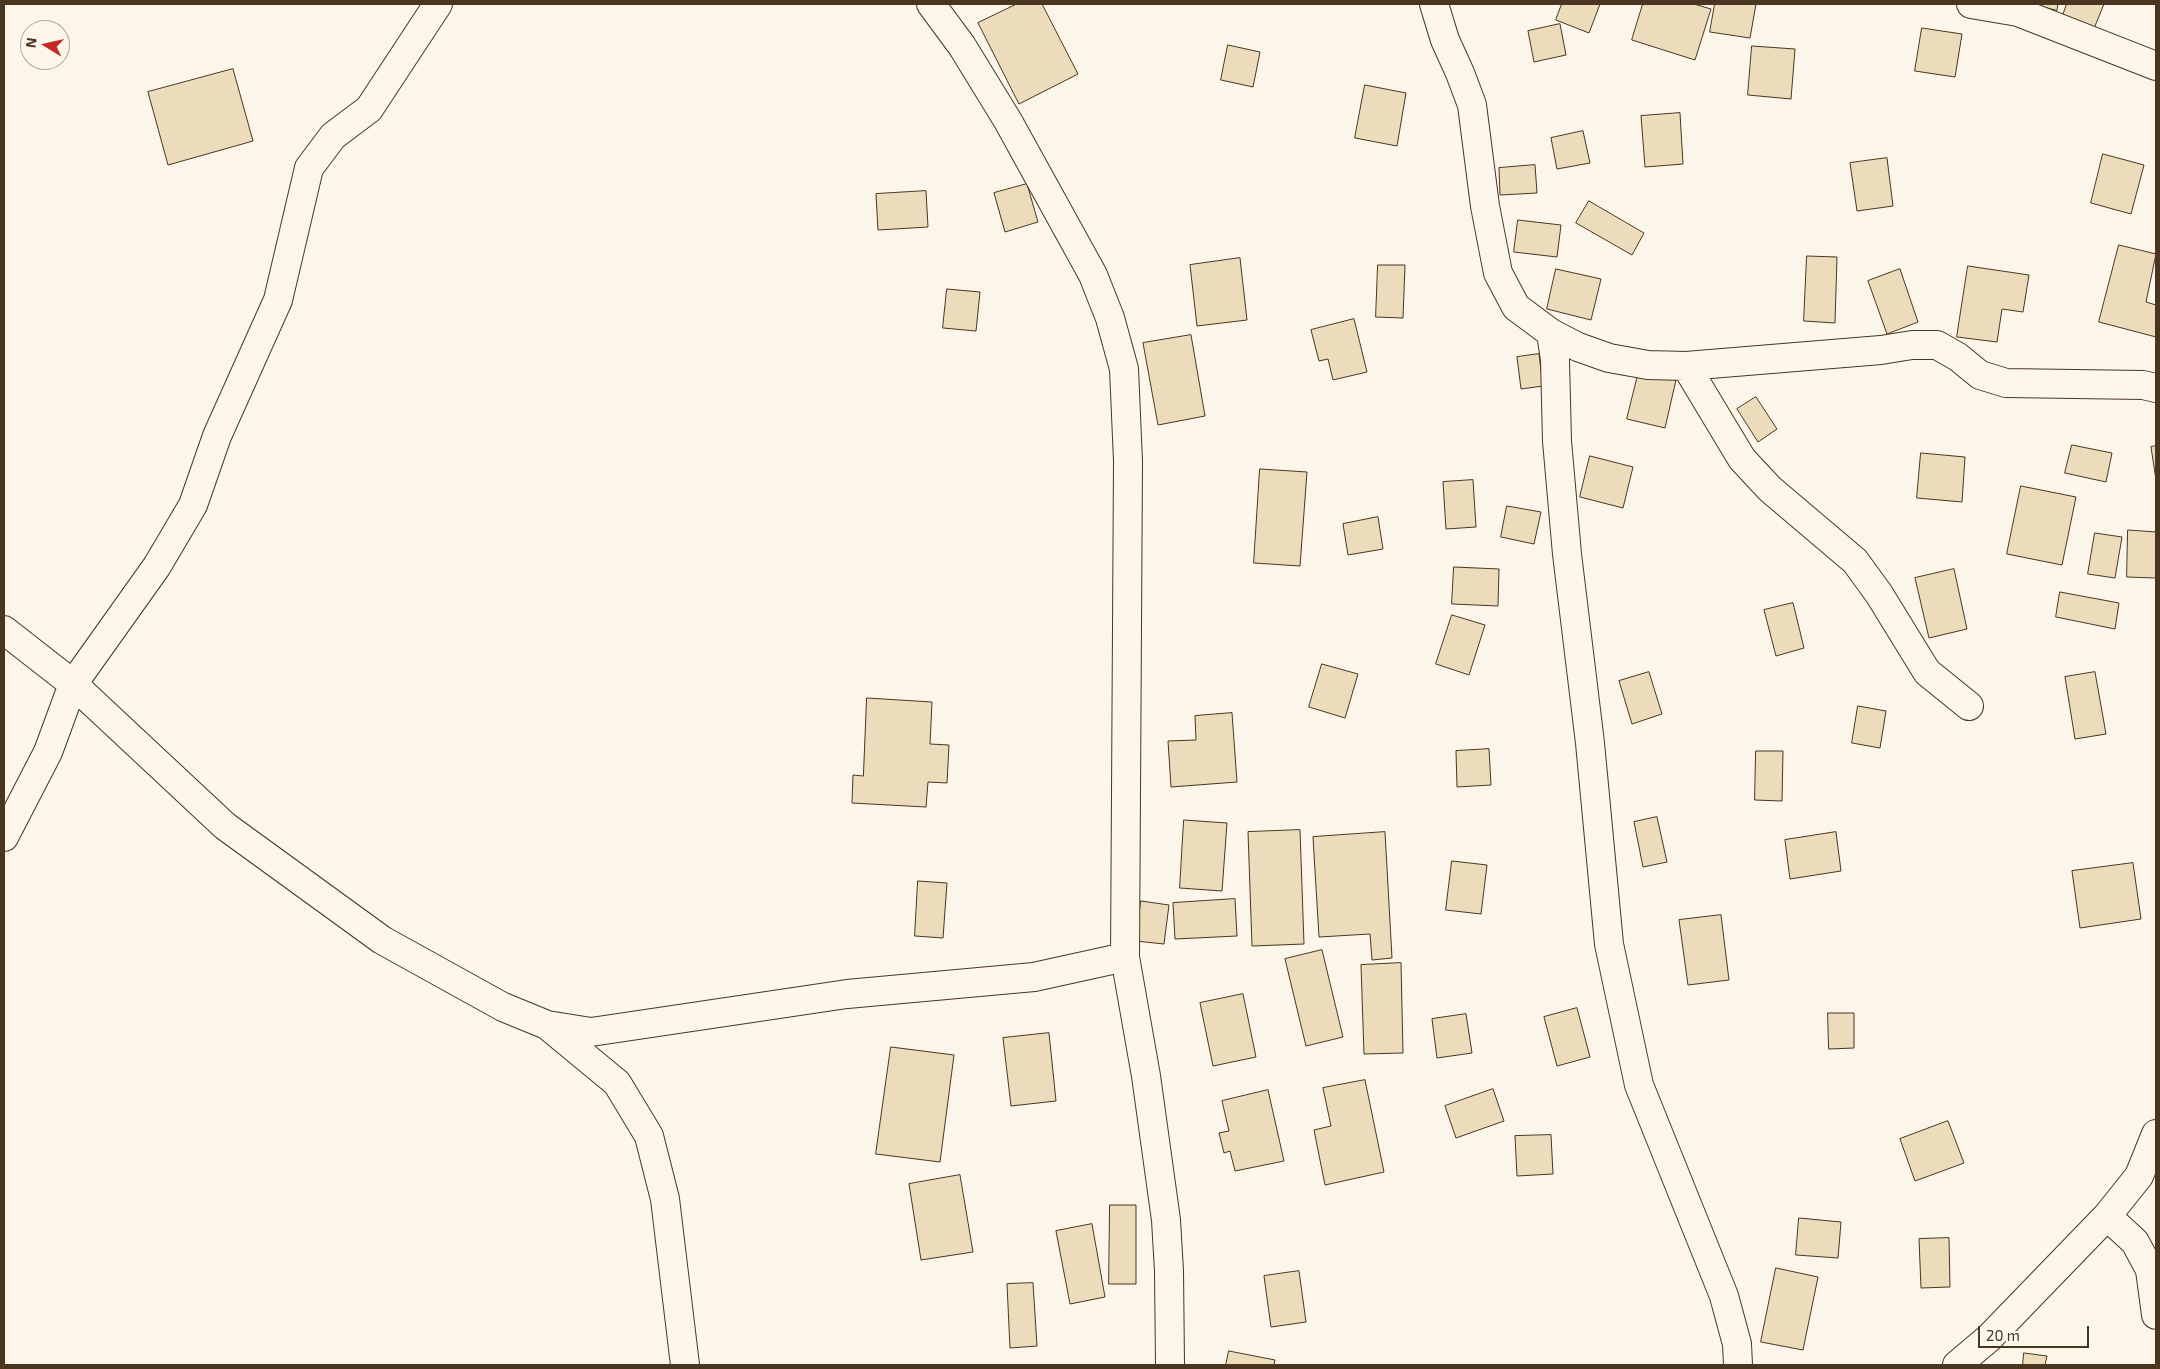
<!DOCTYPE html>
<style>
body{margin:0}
#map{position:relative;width:2160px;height:1369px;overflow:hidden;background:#fbf6e9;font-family:"Exo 2",sans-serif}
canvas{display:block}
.frame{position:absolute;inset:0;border:5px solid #4a3520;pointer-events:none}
.north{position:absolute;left:20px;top:20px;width:50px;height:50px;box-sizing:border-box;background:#fbf6e9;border:1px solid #b4a999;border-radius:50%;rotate:279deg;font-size:14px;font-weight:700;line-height:20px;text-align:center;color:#4a3520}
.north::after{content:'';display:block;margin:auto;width:18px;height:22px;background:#c62828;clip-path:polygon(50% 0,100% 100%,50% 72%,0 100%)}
.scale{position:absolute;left:1978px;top:1326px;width:111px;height:22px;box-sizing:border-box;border:2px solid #4a3520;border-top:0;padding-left:6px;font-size:15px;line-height:18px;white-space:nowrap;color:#4a3520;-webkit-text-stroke:4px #fbf6e9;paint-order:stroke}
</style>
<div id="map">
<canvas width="2160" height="1369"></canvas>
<div class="frame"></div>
<div class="north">N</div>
<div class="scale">20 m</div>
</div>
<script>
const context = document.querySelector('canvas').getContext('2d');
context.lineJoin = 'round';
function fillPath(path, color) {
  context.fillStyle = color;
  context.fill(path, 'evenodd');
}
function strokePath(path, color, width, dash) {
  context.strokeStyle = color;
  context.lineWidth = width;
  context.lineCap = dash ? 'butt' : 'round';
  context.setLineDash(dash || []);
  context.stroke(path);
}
const building = new Path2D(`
 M1017,4H1042L1078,74L1019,104L978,23Z
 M1562,4H1600L1589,33L1556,20Z
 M1643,4H1694L1711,9L1695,60L1632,40Z
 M1715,4H1756L1750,38L1710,32Z
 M2031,4H2058L2057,10Z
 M2067,4H2104L2093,31L2062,18Z
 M1560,24L1566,55L1534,62L1528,31Z
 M1922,28L1962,34L1955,77L1915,71Z
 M1228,45L1260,52L1253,87L1221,80Z
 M1752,46L1795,49L1791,99L1748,95Z
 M233,69L253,141L168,165L148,92Z
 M1365,85L1406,93L1397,146L1355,138Z
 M1680,113L1683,164L1645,167L1641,116Z
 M1583,131L1590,163L1557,169L1551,138Z
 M2103,154L2144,165L2131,214L2091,203Z
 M1887,158L1893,206L1857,211L1850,163Z
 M1535,165L1537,193L1500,195L1499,168Z
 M1027,184L1038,222L1005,232L994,193Z
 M926,191L928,227L878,230L876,194Z
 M1589,201L1644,233L1632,255L1576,223Z
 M1518,220L1561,225L1557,257L1514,252Z
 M2119,245L2156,254L2146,302L2156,305V337L2099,322Z
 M1807,256L1837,257L1835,323L1804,321Z
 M1240,258L1247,320L1197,326L1190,265Z
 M1378,265H1405L1403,318L1376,317Z
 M1968,266L2029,275L2023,312L2002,309L1997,342L1957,337Z
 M1556,269L1601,279L1591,320L1547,309Z
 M1900,269L1918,322L1887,334L1868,281Z
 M947,289L980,292L976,331L943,328Z
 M1354,319L1367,372L1333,380L1328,359L1319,361L1311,330Z
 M1191,335L1205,416L1158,425L1143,343Z
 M1539,354L1543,386L1521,389L1517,357Z
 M1639,371L1676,380L1665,428L1627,419Z
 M1756,397L1777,429L1758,442L1737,409Z
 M2072,445L2112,453L2106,482L2065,473Z
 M2156,446V480L2151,447Z
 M1921,453L1965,457L1962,502L1917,498Z
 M1590,456L1633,467L1623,508L1580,497Z
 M1260,469L1307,472L1300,566L1254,563Z
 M1473,480L1476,527L1446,529L1443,482Z
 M2021,486L2076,497L2062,565L2007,554Z
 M1507,506L1541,512L1534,544L1501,537Z
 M1378,517L1383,549L1348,555L1343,524Z
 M2128,530L2156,532V578L2127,577Z
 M2095,533L2122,537L2115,578L2088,574Z
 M1454,567L1499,569L1498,606L1452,604Z
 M1954,569L1967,629L1929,638L1915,578Z
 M2060,592L2119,603L2115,629L2056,617Z
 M1793,603L1804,648L1776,656L1764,610Z
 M1452,615L1485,625L1469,675L1436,664Z
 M1322,664L1358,674L1345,718L1309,707Z
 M1649,672L1662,714L1632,724L1619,681Z
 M2095,672L2106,734L2075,739L2065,677Z
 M867,698L932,702L930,744L949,745L947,783L928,782L926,807L852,803L853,775L863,776Z
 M1858,706L1886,711L1880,748L1852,743Z
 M1232,713L1237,782L1171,787L1168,741L1196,740L1195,716Z
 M1489,749L1491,785L1457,787L1456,751Z
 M1756,751H1783L1782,801L1755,800Z
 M1657,817L1667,862L1643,867L1634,822Z
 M1184,820L1227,823L1222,891L1180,888Z
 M1300,830L1304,944L1252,946L1248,832Z
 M1385,832L1392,958L1372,960L1370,934L1319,937L1313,837Z
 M1836,832L1841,871L1790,879L1785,840Z
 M1452,861L1487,865L1481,914L1446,910Z
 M2133,863L2141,919L2080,928L2072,871Z
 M918,881L947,883L943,938L915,936Z
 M1235,899L1237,936L1175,939L1173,903Z
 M1141,901L1169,905L1164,944L1136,941Z
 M1721,915L1729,980L1688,985L1679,920Z
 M1322,950L1343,1037L1306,1046L1285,959Z
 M1401,963L1403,1053L1364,1054L1361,965Z
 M1243,994L1256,1057L1213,1066L1200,1003Z
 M1577,1008L1590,1057L1557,1066L1544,1017Z
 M1828,1013H1854V1048L1829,1049Z
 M1466,1014L1472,1053L1437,1058L1432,1019Z
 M1049,1033L1056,1101L1011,1106L1003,1038Z
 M891,1047L954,1055L940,1162L876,1154Z
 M1365,1080L1384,1172L1325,1185L1314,1130L1331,1126L1323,1088Z
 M1493,1089L1504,1121L1456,1138L1445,1106Z
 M1268,1090L1284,1161L1235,1171L1230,1151L1224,1153L1219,1133L1229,1131L1222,1101Z
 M1948,1121L1964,1163L1915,1181L1900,1139Z
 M1551,1135L1553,1174L1517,1176L1515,1136Z
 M960,1175L973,1252L921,1260L909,1184Z
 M1110,1205H1136V1284H1109Z
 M1799,1218L1841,1222L1838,1258L1796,1255Z
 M1092,1224L1105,1297L1070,1304L1056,1231Z
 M1949,1238L1950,1287L1921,1288L1919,1239Z
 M1776,1268L1818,1277L1803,1350L1761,1342Z
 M1299,1271L1306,1322L1271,1327L1264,1276Z
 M1033,1283L1037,1346L1010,1348L1007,1284Z
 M1229,1351L1275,1360L1274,1365H1226Z
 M2024,1353L2047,1356L2045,1365H2023Z`);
fillPath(building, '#ecdcbc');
strokePath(building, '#4a3520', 1);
const minor = new Path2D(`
 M931,4L962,46L1008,121L1093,275L1110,318L1124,369L1128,461L1125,957L1146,1076L1166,1220L1169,1271L1170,1365
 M1434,4L1445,40L1460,73L1472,105L1485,206L1498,273L1516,307L1551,333L1578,347L1609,358L1648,365L1686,366L1881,350L1912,345H1937L1958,357L1980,375L2006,383L2143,385L2156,388
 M1971,4L2018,12L2156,66
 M1551,333L1555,360L1557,441L1567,554L1590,743L1609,944L1639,1085L1724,1296L1737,1344L1738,1365
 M1686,366L1742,459L1770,489L1855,561L1879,594L1927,672L1969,706
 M4,630L73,684L225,826L382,940L503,1007L547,1025L591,1032L847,994L1034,977L1125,957
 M4,837L48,752L73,684L157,566L193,505L217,436L278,300L309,168L333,136L369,109L438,4
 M548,1026L617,1083L649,1136L665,1199L685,1365
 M2107,1216L2135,1242L2150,1270L2156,1315
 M1957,1365L1989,1338L2107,1216L2139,1176L2156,1134`);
strokePath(minor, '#4a3520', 30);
strokePath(minor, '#fbf6e9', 28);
</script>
